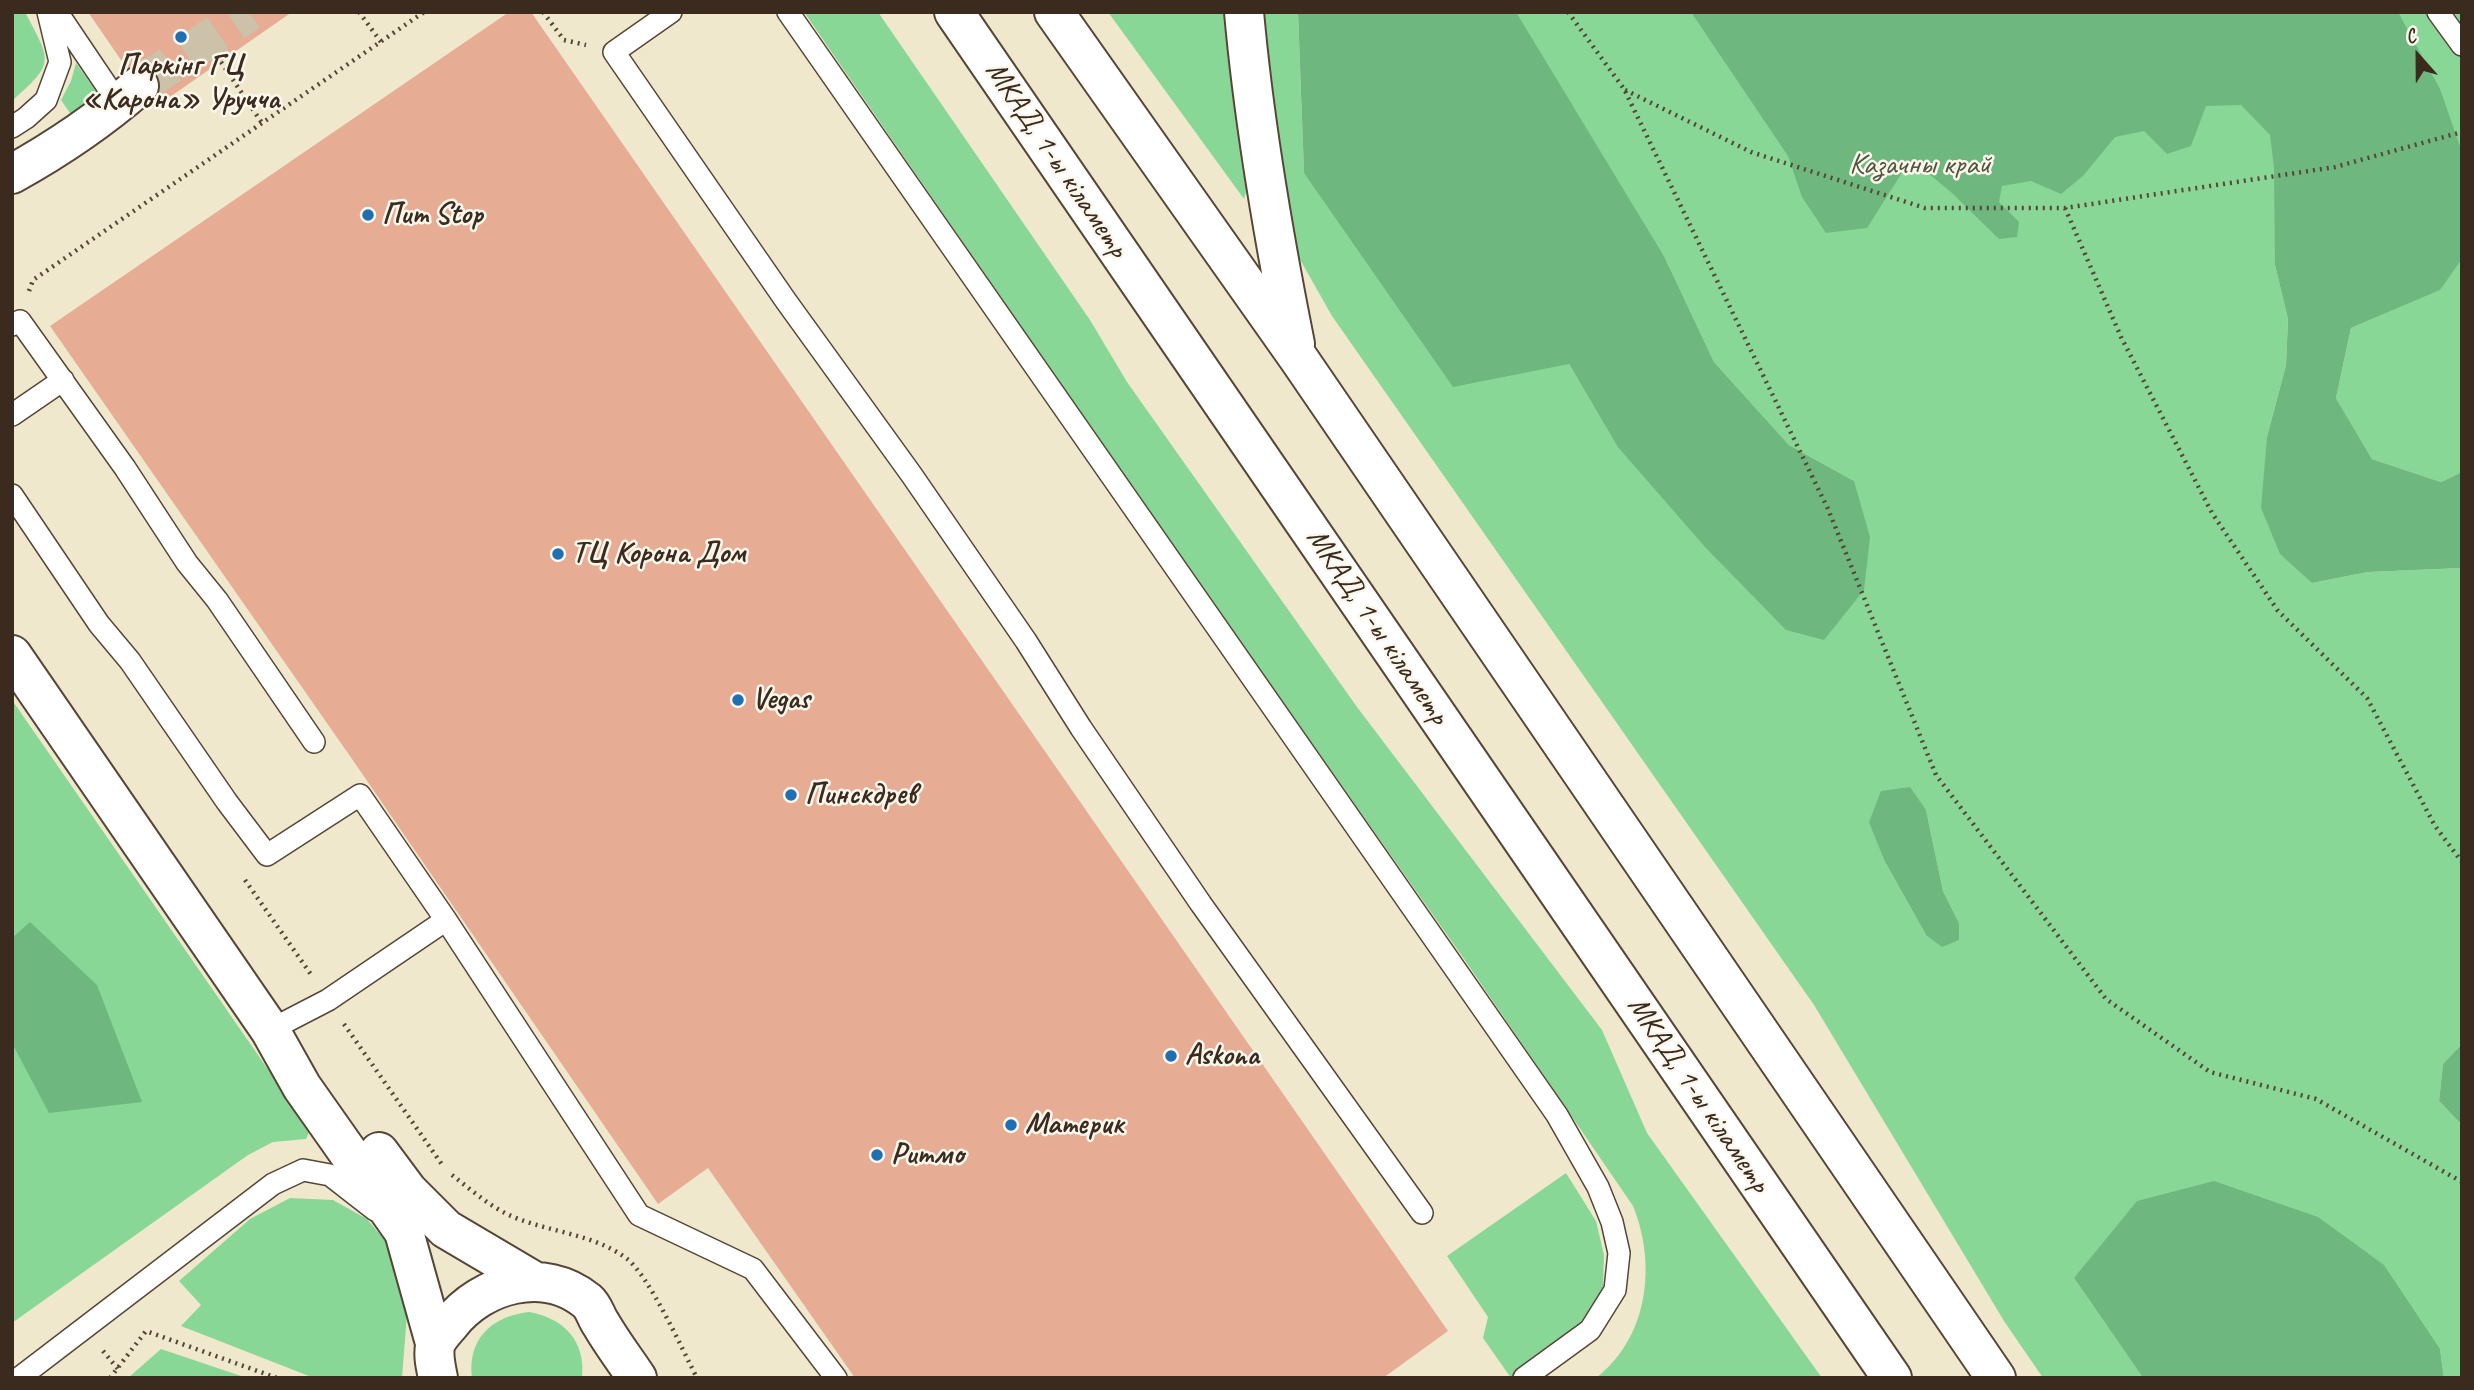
<!DOCTYPE html>
<meta charset="utf-8">
<style>
body{margin:0}
#map{position:relative;width:2474px;height:1390px;overflow:hidden;background:#f0e8cd;font-family:Caveat,sans-serif}
canvas{display:block}
.frame{position:absolute;inset:0;border:14px solid #3b2a1e;pointer-events:none}
.north{position:absolute;left:2383px;top:21px;width:70px;height:70px;-webkit-text-stroke:5px #fbf7ec;paint-order:stroke;rotate:339deg;font-size:19px;font-weight:700;line-height:28px;text-align:center;color:#3b2a1e}
.north::after{content:'';display:block;margin:auto;width:24px;height:32px;background:#3b2a1e;clip-path:polygon(50% 0,100% 100%,50% 72%,0 100%)}
</style>
<div id="map">
<canvas width="2474" height="1390"></canvas>
<div class="frame"></div>
<div class="north">С</div>
</div>
<script>
const context = document.querySelector('canvas').getContext('2d');
context.lineJoin = 'round';
function fillPath(path, color) {
  context.fillStyle = color;
  context.fill(path, 'evenodd');
}
function strokePath(path, color, width, dash) {
  context.strokeStyle = color;
  context.lineWidth = width;
  context.lineCap = dash ? 'butt' : 'round';
  context.setLineDash(dash || []);
  context.stroke(path);
}
function write(font, color, halo, rows, align = 'center') {
  context.font = font + ' Caveat,sans-serif';
  context.lineWidth = 5;
  context.setLineDash([]);
  context.textBaseline = 'middle';
  context.strokeStyle = halo;
  context.fillStyle = color;
  for (const [text, x, y, turn = 0] of rows) {
    context.save();
    context.translate(x, y);
    context.rotate((+turn || 0) * Math.PI / 180);
    context.textAlign = isNaN(turn) ? turn : align;
    if (halo) context.strokeText(text, 0, 0);
    context.fillText(text, 0, 0);
    context.restore();
  }
}
fillPath(new Path2D(`
 M12,12H25C51,62 56,62 12,101Z
 M804,12H878L1090,320L1127,382L1357,707L1602,1030L1647,1133L1822,1378H1596C1648,1338 1657,1265 1633,1206L1462,956L1167,538Z
 M1108,12H1227L1247,189L1244,199Z
 M1263,12H1298L1304,173L1569,364L1617,446L1854,481L1789,445L1714,362L1665,258L1450,12H2462V217L2275,253V265L2288,319L2286,365L2267,437L2312,583L2368,572L2462,568V1044L2443,1064L2439,1101L2462,1125V1378H2444L2440,1349L2074,1278L2143,1378H2043L2004,1321L1814,1005L1332,316L1298,256L1279,197ZM1926,810L1943,891L1959,923L1926,935L1884,860L1870,822Z
 M76,63L100,97L72,116L61,100L71,81Z
 M2462,259V472L2441,482L2372,459L2336,398L2351,328L2439,290Z
 M12,700L310,1130L306,1139L273,1142L248,1155L12,1323Z
 M1566,1173L1596,1221L1604,1255L1603,1289L1593,1320L1538,1378H1511L1483,1338L1488,1317L1447,1256Z
 M290,1198L333,1200L367,1219L388,1244L407,1314L402,1378H314L181,1326L201,1305L179,1281L250,1219Z
 M529,1312C564,1318 586,1341 582,1378H472C467,1339 492,1316 529,1312Z
 M161,1349L247,1378H128Z`), '#89d796');
fillPath(new Path2D(`
 M1298,12H1516L1665,258L1714,362L1789,445L1854,481L1870,537L1864,590L1824,640L1786,630L1705,547L1617,446L1569,364L1453,387L1304,173Z
 M1691,12H2398L2440,89L2462,152V259L2440,290L2351,328L2336,398L2372,459L2441,482L2462,472V568L2368,572L2312,583L2280,554L2261,508L2267,437L2286,365L2288,319L2275,265L2274,168L2270,135L2241,105L2206,106L2191,146L2167,154L2144,131L2115,137L2083,176L2061,194L2031,181L2002,186L1999,202L2019,222L2017,237L1999,239L1952,193L1917,164L1905,168L1867,228L1826,233L1802,197L1788,156Z
 M1910,787L1926,810L1943,891L1959,923V940L1942,947L1926,935L1884,860L1869,822L1881,791Z
 M30,922L97,985L142,1102L49,1113L12,1043V938Z
 M2462,1044V1125L2439,1101L2443,1064Z
 M2214,1181L2318,1217L2384,1265L2440,1349L2444,1378H2143L2074,1278L2137,1201Z`), '#6eb87f');
fillPath(new Path2D(`
 M88,12H292L154,108Z
 M509,12H531L1448,1331L1383,1378H855L708,1168L658,1204L352,759L50,326Z`), '#e6ad94');
strokePath(new Path2D(`
 M139,86L249,12`), '#ccc2aa', 38, [38, 19]);
const lane = new Path2D(`
 M57,12L119,104
 M671,12L614,52L786,301L911,474L1026,641L1081,728L1201,904L1422,1213
 M788,12L1557,1115L1598,1187L1612,1222L1619,1253L1615,1290L1590,1330L1524,1378
 M2438,12L2462,45
 M12,127L26,118L46,100L60,62L48,12
 M12,325L20,321L125,468L187,563L217,600L314,742
 M12,415L63,380
 M12,495L99,624L130,661L227,802L267,855L360,795L446,920L639,1215L753,1269L836,1378
 M270,1030L328,1000L446,920
 M19,1378L273,1184L303,1170L330,1175L375,1210`);
const street = new Path2D(`
 M12,174C57,149 100,120 139,86
 M12,655L270,1030L302,1087L404,1232L435,1343
 M379,1152L408,1191L446,1229L534,1281
 M438,1378C436,1367 433,1357 435,1346C437,1338 445,1330 450,1324C482,1283 544,1266 587,1301C594,1307 596,1317 601,1324C612,1343 625,1360 637,1378`);
const highway = new Path2D(`
 M954,12L1892,1378
 M1054,12L1299,359L1996,1378
 M1244,12C1254,124 1273,234 1295,344`);
strokePath(lane, '#564638', 24);
strokePath(street, '#564638', 42);
strokePath(highway, '#564638', 42);
strokePath(new Path2D(`
 M359,12L381,42
 M543,12L564,40L586,45
 M1568,12L1624,89L1828,509L1936,775L2106,999L2210,1072L2316,1099L2462,1182
 M221,62L262,123
 M1625,90L1751,152L1925,208H2065L2335,167L2462,132
 M2065,208L2121,337L2212,513L2278,611L2367,698L2435,826L2462,862
 M29,291L33,280L424,12
 M245,880L312,976
 M344,1024L443,1166
 M452,1175C470,1189 488,1205 509,1215C546,1232 592,1233 626,1258C649,1275 682,1349 697,1378
 M103,1351L118,1369
 M110,1378L146,1331L277,1378`), '#564638', 4.5, [2, 5]);
strokePath(lane, '#fff', 21);
strokePath(street, '#fff', 38);
strokePath(highway, '#fff', 38);
for (const [x, y, r, color] of [
 [181,37,7,"#1f6fb2"],
 [368,215,7,"#1f6fb2"],
 [558,554,7,"#1f6fb2"],
 [738,700,7,"#1f6fb2"],
 [791,795,7,"#1f6fb2"],
 [1171,1056,7,"#1f6fb2"],
 [1011,1125,7,"#1f6fb2"],
 [877,1155,7,"#1f6fb2"]
]) {
  const dot = new Path2D();
  dot.arc(x, y, r, 0, 2 * Math.PI);
  context.fillStyle = color;
  context.fill(dot);
  strokePath(dot, '#fbf7ec', 2.5);
}
write('bold 30px', '#3b2a1e', '#fbf7ec', [
 ["Паркінг ГЦ",181,66,"center"],
 ["«Карона» Уручча",181,100,"center"],
 ["Пит Stop",382,215],
 ["ТЦ Корона Дом",572,554],
 ["Vegas",752,700],
 ["Пинскдрев",805,795],
 ["Askona",1185,1056],
 ["Материк",1025,1125],
 ["Ритмо",891,1155]
], 'left');
write('30px', '#3b2a1e', '#fbf7ec', [
 ["МКАД, 1-ы кіламетр",1056,160,56],
 ["МКАД, 1-ы кіламетр",1377,627,56],
 ["МКАД, 1-ы кіламетр",1698,1095,56]
]);
write('30px', '#4e553c', '#fbf7ec', [
 ["Казачны край",1920,165]
]);
</script>
